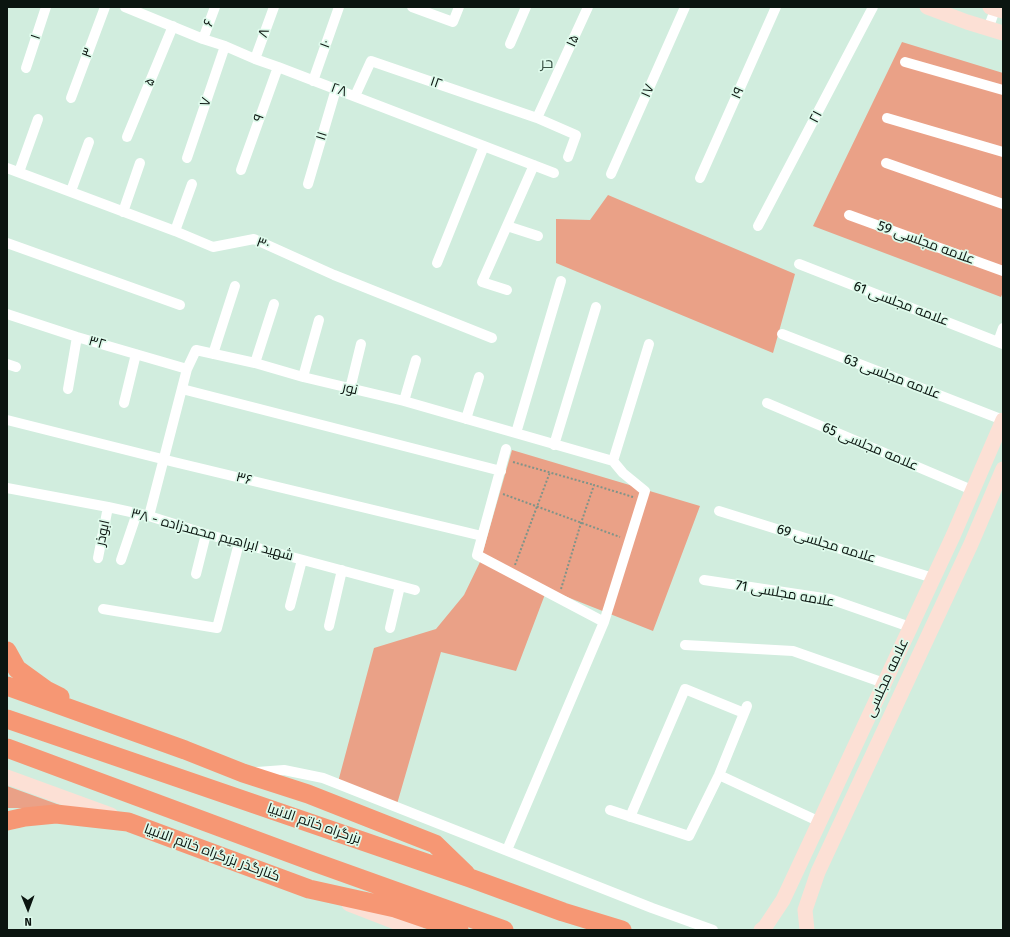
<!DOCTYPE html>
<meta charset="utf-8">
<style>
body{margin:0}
#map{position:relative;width:1010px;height:937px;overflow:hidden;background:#d1edde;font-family:"Fira Sans",sans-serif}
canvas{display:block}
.frame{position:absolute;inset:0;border:8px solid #0b1510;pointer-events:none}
.north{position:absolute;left:8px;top:889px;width:40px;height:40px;-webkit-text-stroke:3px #defaeb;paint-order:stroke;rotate:179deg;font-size:11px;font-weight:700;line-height:16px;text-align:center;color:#0b1510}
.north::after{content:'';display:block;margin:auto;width:14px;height:18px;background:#0b1510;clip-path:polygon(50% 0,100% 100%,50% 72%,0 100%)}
</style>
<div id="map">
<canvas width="1010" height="937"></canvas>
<div class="frame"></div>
<div class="north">N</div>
</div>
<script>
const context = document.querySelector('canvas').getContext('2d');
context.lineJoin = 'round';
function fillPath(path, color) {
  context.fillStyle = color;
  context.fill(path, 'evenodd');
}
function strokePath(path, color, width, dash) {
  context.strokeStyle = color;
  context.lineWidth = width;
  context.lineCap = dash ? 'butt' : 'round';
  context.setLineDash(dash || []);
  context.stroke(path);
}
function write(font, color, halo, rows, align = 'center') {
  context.font = font + ' "Fira Sans",Cairo,sans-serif';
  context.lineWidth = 3.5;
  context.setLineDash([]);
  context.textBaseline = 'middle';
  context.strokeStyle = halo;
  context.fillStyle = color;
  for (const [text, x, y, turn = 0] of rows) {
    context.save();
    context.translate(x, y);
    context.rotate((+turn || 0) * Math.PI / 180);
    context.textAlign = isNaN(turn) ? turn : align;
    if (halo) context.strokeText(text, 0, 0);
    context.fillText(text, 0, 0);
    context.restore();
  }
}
fillPath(new Path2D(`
 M902,42L1003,73V292L1001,297L813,226Z
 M608,195L795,274L773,353L556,263V219L590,220Z
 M512,450L700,506L653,631L547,589L516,671L441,652L397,804L338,782L374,648L436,629L464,595L480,562Z
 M7,786L68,808H7Z`), '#eaa187');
strokePath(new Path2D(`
 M513,462L594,485
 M503,494L620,537
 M515,565L550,472
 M561,589L581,523L594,485L633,497`), '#809489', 2, [2, 2]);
strokePath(new Path2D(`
 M125,7L203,39L225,46L255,59L278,67L554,173
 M412,7L453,22L459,7
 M988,29L996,7
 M203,39L215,7
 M510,44L526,7
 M255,59L274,7
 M905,62L1003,90
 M26,68L46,7
 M313,81L339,7
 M355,96L371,61L537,118L576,135L568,157
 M71,98L105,7
 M537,118L588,7
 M887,118L1003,152
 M127,137L173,26
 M187,158L225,46
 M886,163L1003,204
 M7,168L175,231L213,247L254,239L334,275L492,338
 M241,170L278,67
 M19,172L38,119
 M611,174L685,7
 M700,178L776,7
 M308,184L336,89
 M71,191L89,142
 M123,212L140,163
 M849,215L1003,271
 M507,226L538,236
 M758,226L873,7
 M175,231L192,184
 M7,243L180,305
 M437,263L484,146
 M799,264L1003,344
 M507,290L482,282L534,165
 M7,314L77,337L187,369
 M782,334L1003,420
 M998,342L1003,328
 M213,354L235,286
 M255,363L274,304
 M7,364L16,367
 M303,377L319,320
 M68,389L77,337
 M182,389L501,471
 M350,389L361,344
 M404,401L416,360
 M124,403L136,354
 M767,403L972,490
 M466,419L479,377
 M7,420L174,462L482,536
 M516,433L561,281
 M554,445L596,307
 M506,449L477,555L604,622L507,850
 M613,461L649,344
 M7,488L108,507L149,516L206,534L415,590
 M719,511L933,578
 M149,516L187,369L196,350L255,363L303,377L404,401L613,461
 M98,558L108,507
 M121,560L137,513
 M196,574L206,534
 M704,580L830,599L910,627
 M290,606L302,560
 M103,609L217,628L239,543
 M604,622L645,491L623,473L613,461
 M329,626L342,570
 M390,628L400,586
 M685,645L793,651L884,683
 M257,772L284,770L323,778L652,908L713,930
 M719,775L820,822
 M610,810L689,836L719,775L747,706
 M630,817L685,689L744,713`), '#fff', 10);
strokePath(new Path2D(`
 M927,7L967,22L1003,33
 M990,7L1003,11
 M7,777L111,815
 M349,904L416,930
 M761,930L765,927L783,900L953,536L1003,420
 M807,930L805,910L818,872L971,544L1003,469`), '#fce0d5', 15);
strokePath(new Path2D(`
 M7,651L17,669L46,690L60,697
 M7,686L185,750L243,773L308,794L435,844L466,874
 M7,719L470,878L563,912L622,930
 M7,748L314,862L504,930
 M7,821L25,817L56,814L128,822L309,889L395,908L459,930`), '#f69774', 19);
write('14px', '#0b1510', '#defaeb', [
 ["۶",209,23,-69],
 ["۸",264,33,-70],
 ["۱",36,37,-71],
 ["۱۵",573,41,-66],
 ["۱۰",326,44,-70],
 ["۳",88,53,-69],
 ["۵",150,82,-68],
 ["۱۲",436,83,19],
 ["۲۸",339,90,20],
 ["۱۷",648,91,-66],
 ["۱۹",738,93,-66],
 ["۷",206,102,-71],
 ["۲۱",816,117,-62],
 ["۹",259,118,-70],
 ["۱۱",322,136,-73],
 ["علامه مجلسی 59",926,243,20],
 ["۳۰",263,244,20],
 ["علامه مجلسی 61",901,304,21],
 ["۳۲",97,343,16],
 ["علامه مجلسی 63",892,377,21],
 ["نور",350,389,13],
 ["علامه مجلسی 65",870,447,23],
 ["۳۶",244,479,14],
 ["ابوذر",103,533,-78],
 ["شهید ابراهیم محمدزاده - ۳۸",212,535,15],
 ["علامه مجلسی 69",826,544,17],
 ["علامه مجلسی 71",785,594,10],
 ["علامه مجلسی",887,678,-65],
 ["بزرگراه خاتم الانبیا",314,824,19],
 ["کنارگذر بزرگراه خاتم الانبیا",212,853,20]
]);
write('15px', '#3b5346', '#defaeb', [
 ["حر",547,64]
]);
</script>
